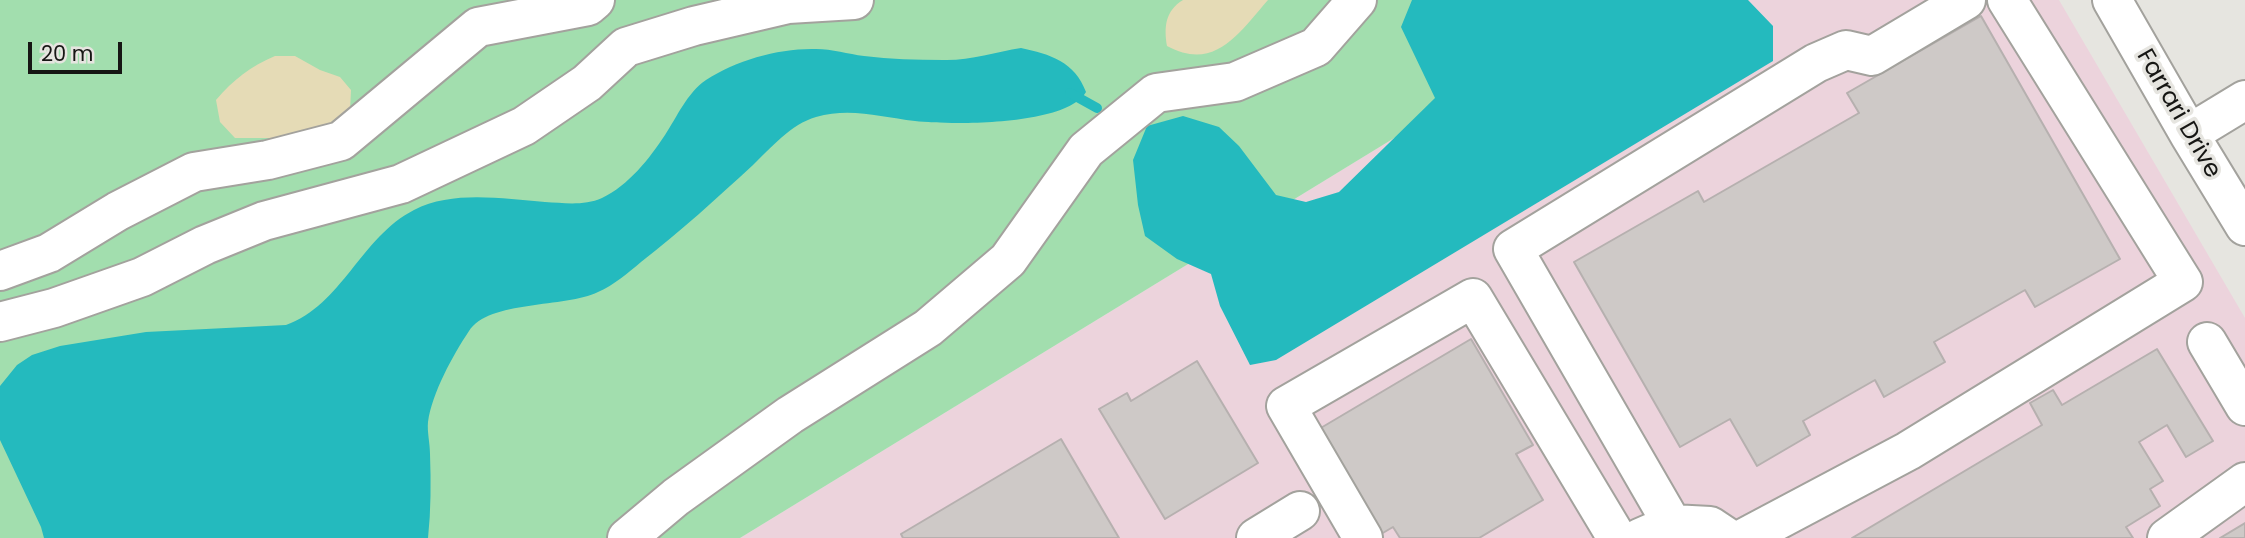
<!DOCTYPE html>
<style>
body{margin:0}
#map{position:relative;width:2245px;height:538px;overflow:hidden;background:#e6e5e0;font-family:Poppins,sans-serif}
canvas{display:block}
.scale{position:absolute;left:28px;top:42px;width:94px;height:32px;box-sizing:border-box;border:4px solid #161614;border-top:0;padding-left:9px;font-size:21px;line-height:24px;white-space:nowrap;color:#161614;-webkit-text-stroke:5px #e6e5e0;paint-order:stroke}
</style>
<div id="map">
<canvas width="2245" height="538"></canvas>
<div class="scale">20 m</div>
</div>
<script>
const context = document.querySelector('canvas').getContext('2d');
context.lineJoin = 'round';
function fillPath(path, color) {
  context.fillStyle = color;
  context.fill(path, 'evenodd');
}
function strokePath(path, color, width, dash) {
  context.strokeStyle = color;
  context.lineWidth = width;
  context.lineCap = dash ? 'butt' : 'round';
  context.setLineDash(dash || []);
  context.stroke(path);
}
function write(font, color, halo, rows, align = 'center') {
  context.font = font + ' Poppins,sans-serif';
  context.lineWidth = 7;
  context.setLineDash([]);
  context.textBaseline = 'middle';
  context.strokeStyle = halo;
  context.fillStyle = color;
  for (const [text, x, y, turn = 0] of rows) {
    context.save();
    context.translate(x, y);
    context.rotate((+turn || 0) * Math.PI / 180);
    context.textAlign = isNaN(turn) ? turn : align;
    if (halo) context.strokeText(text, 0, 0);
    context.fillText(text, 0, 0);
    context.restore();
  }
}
fillPath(new Path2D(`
 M1620,0H2059L2245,318V538H740Z`), '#ecd3dc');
fillPath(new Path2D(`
 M0,0H1620L740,538H0Z`), '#a2deae');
fillPath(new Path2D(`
 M1183,0H1268C1239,33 1215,72 1167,46C1164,27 1165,11 1183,0Z
 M275,56H295L320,70L340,77L351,90L350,111L333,126L299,138H235L220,122L216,100C233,80 251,66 275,56Z`), '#e5dbb6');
fillPath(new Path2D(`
 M1412,0H1748L1773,26V61L1276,360L1250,365L1220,306L1211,274L1177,259L1145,236L1138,205L1133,160L1147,126L1183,116L1219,127L1239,146L1276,195L1306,202L1339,192L1435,98L1401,27Z
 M1021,48C1050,54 1075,62 1086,92C1066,126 952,125 915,121C881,117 850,107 816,117C791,124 771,148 753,165C717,198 680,232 641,262C628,273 614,285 598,292C565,308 489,300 469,331C453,355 432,393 428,422C427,432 430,443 430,454C431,482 431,510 428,538H44L41,527L0,440V386L17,365L32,355L60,346L146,332L286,325C342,305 361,237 414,210C453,190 503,199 545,202C564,203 584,206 602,198C628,186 650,158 665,135C677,117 687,93 706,80C737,60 779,48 816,49C832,49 848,54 864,56C890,59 916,60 943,60C968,61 996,52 1021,48Z`), '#24babe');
strokePath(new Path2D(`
 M1070,93L1097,108`), '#24babe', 10);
const building = new Path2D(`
 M1981,16L2120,259L2035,307L2025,290L1934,342L1945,362L1884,397L1875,380L1803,421L1810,435L1757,466L1730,419L1680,447L1574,262L1698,191L1704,202L1859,113L1847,93Z
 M1471,339L1533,445L1516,454L1543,500L1479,538H1400L1393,527L1376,537L1314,432Z
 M2157,349L2213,441L2186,457L2167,425L2139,442L2163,481L2150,489L2160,506L2126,527L2133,538H1852L2042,425L2030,403L2053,390L2062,405Z
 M1197,361L1258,463L1165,519L1099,409L1127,393L1131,401Z
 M1061,439L1119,538H903L901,534Z
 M2245,523V538H2220Z`);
fillPath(building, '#cec9c7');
strokePath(building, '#b6b0af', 2);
const minor = new Path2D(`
 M2112,0L2189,134L2245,226
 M2189,134L2245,100
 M0,271L49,253L118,211L194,172L268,160L341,141L478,27L588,6L595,0
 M0,322L54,308L142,277L205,245L264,221L401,184L524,126L587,83L626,47L694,26L788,4L854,0
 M2207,342L2245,406
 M1672,524L1513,249L1816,63L1846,50L1872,56L1966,0
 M627,538L676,497L790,415L928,328L1008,260L1086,150L1156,93L1235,82L1316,47L1357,0
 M1256,538L1300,511
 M1363,538L1286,406L1473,298L1617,538
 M1640,538L1672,524L1710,526L1728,538
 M1744,538L1908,451L2183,282L2007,0
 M2167,538L2245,482`);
strokePath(minor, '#a3a29d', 42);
strokePath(minor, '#fff', 38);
write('24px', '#161614', '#e6e5e0', [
 ["Farrari Drive",2178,114,60]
]);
</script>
